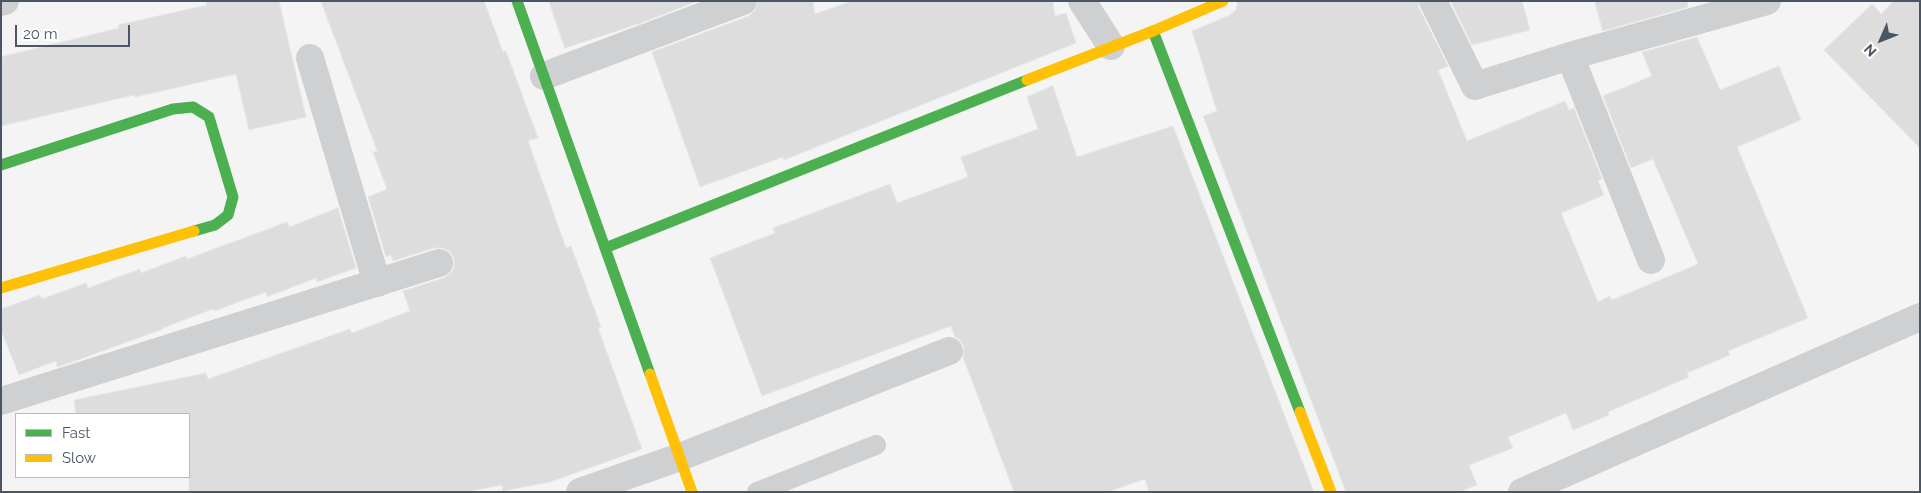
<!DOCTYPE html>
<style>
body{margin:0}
#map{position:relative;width:1921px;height:493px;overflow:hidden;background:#f4f4f4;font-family:Raleway,sans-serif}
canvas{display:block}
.frame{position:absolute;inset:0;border:2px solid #4a5661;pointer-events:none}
.legend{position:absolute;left:15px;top:413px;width:175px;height:65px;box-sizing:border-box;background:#fff;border:1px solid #b7bbc0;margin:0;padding:6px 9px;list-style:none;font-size:15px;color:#4a5661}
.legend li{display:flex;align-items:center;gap:10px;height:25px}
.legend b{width:25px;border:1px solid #b7bbc0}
.north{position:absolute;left:1856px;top:15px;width:50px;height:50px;-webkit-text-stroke:4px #fff;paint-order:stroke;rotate:226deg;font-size:14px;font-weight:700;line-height:20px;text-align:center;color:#4a5661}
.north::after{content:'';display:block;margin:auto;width:18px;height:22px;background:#4a5661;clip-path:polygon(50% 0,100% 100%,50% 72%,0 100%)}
.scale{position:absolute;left:15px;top:25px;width:115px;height:22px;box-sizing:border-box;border:2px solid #4a5661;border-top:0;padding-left:6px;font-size:15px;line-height:18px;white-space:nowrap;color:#4a5661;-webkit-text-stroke:4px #fff;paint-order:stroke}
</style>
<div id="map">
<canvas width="1921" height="493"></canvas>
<div class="frame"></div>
<ul class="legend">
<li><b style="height:6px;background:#4caf50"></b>Fast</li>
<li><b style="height:6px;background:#ffc107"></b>Slow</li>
</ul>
<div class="north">N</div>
<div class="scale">20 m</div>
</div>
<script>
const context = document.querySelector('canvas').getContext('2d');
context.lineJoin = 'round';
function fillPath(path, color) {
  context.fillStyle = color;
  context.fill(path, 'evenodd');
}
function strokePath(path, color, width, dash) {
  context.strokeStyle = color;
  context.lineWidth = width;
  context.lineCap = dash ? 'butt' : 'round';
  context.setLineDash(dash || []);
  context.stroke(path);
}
const building = new Path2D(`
 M206,1H279L306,117L249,130L236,74L135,97L134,95L1,126V57L119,28L118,25L207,5Z
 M321,1H484L503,52L506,51L538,138L528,141L566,248L571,246L594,308L601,327L598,328L642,449L550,482L503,491L502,485L465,492H189V414H76L74,400L206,373L208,379L350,329L352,333L410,311L403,291L444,278L451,273L454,266V258L449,251L443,248H434L393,261L391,255L386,257L368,197L387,189L373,152L377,151Z
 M549,1H698L641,23L565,48Z
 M758,1H813L815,14L852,1H1053L1055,16L1066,13L1076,43L784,160L783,157L700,187L652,52L749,16L755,10Z
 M1238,1H1418L1419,8L1448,66L1438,70L1467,141L1565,101L1569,110L1574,108L1602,179L1598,181L1604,195L1561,213L1598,302L1610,296L1612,300L1698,264L1653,159L1631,168L1603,96L1652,76L1642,52L1697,37L1720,90L1779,66L1801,120L1737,147L1808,318L1728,351L1730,355L1687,373L1689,377L1608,412L1609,415L1573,430L1566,413L1508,437L1513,448L1469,465L1477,485L1459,492H1346L1203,116L1217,111L1192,31L1230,15L1236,10Z
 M1451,1H1522L1530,30L1472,45Z
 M1595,1H1687L1688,7L1603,31Z
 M1894,1H1920V148L1824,50L1872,4L1881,14Z
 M1053,86L1077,157L1173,126L1314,492H1149L1145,479L1107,492H1014L963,357L964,346L959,339L955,337L951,326L762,396L710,258L775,233L773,228L890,184L897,203L968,177L961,157L1038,129L1027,97Z
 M338,208L356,268L317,282L316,278L267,297L266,292L214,311L213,309L163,328V329L75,361L57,367L56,361L19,375L1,330V309L40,295L42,299L86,283L88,288L140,269L141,273L186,256L187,259L287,222L289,227Z`);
fillPath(building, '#ddddde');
strokePath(building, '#e5e6e7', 1);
strokePath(new Path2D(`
 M757,492L876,445`), '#ced0d2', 20);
strokePath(new Path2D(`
 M1082,1L1111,46
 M1433,1L1475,86L1570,56L1767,1
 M1,2L5,1
 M1570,56L1651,260
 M310,58L377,283
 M544,76L743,1
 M1,401L439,263
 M580,492L680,457L949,351
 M1522,492L1920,317`), '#ced0d2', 28);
strokePath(new Path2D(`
 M517,1L650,374
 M1153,31L1300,412
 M1,165L173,109L193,107L209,117L233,197L228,215L215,225L194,231
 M605,248L1027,80`), '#4caf50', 11);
strokePath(new Path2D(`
 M1027,80L1153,31L1223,1
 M1,288L194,231
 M650,374L692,492
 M1300,412L1331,492`), '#ffc107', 11);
</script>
